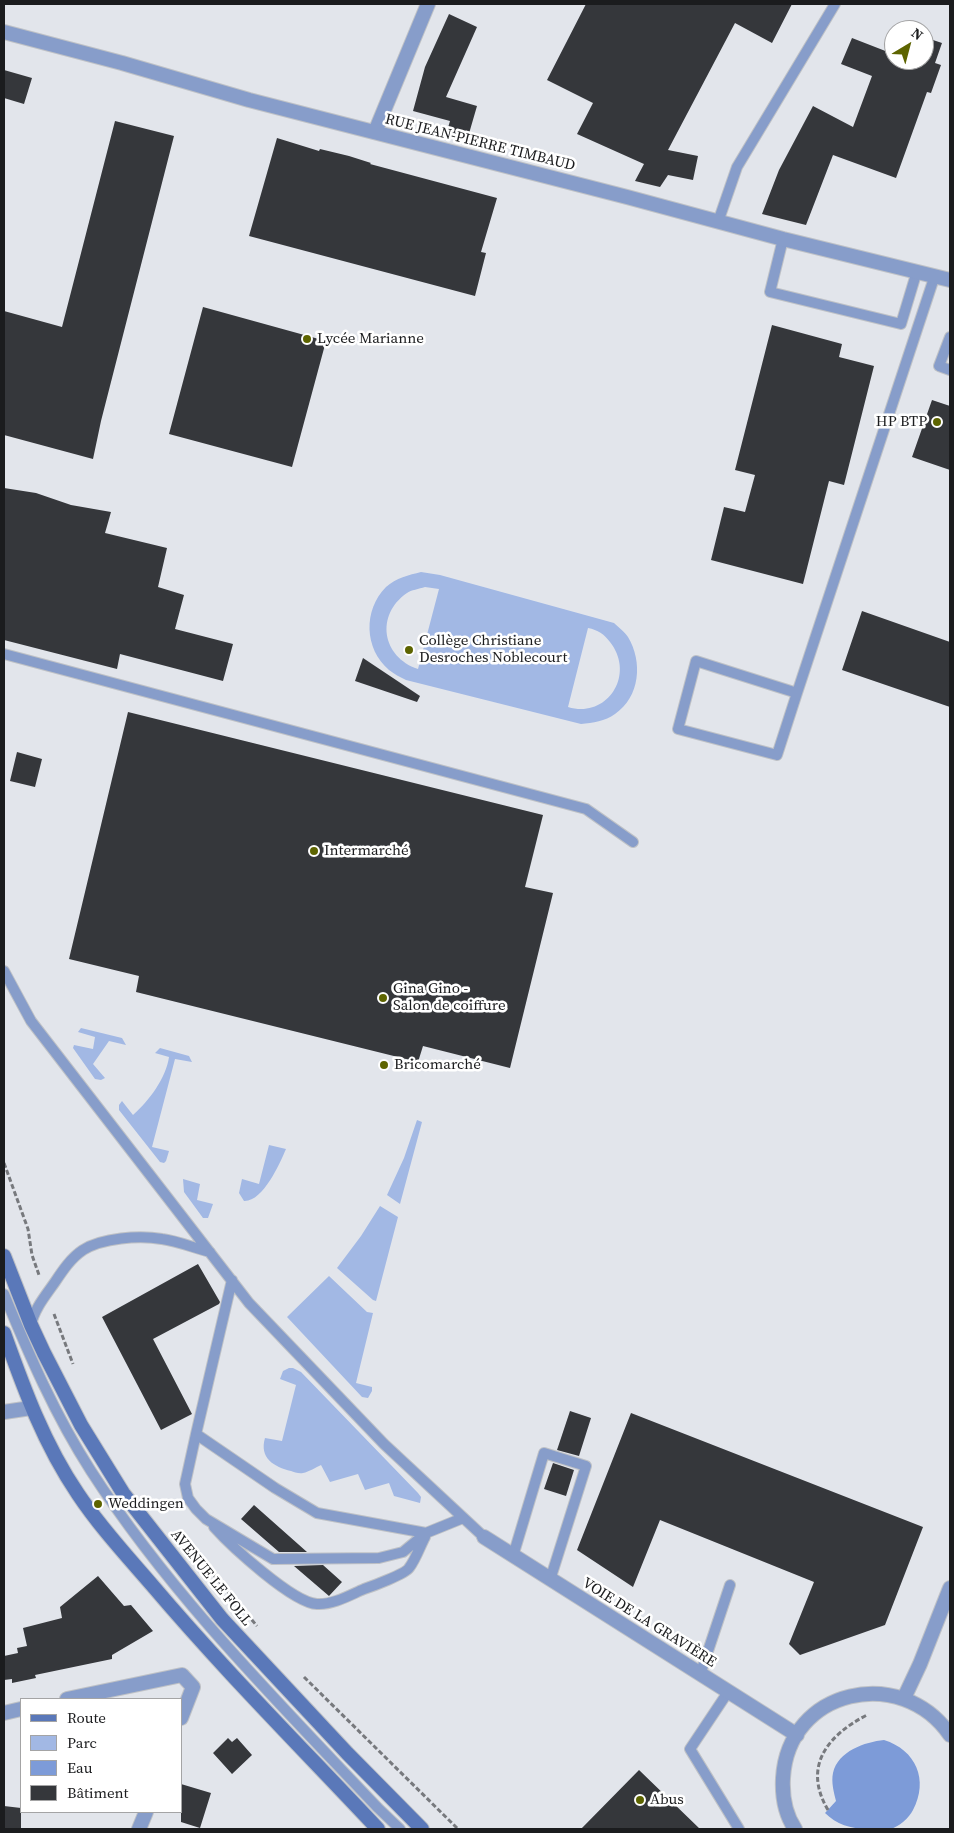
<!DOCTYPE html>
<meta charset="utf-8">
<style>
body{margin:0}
#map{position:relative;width:954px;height:1833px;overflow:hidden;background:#e2e5eb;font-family:"Source Serif 4",serif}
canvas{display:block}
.frame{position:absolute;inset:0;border:5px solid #1b1c1e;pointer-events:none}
.legend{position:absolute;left:20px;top:1698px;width:162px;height:115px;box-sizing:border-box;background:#fff;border:1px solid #a4a4a5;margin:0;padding:6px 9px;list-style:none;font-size:15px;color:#1b1c1e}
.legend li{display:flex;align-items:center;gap:10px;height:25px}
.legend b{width:25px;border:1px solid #a4a4a5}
.north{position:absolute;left:884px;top:20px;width:50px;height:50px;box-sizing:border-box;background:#fff;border:1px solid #a4a4a5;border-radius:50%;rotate:37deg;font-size:14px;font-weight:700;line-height:20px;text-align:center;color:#1b1c1e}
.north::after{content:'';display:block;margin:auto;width:18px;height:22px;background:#5d6400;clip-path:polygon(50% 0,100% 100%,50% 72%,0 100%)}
</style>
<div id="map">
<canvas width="954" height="1833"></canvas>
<div class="frame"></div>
<ul class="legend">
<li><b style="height:6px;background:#5a78b9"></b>Route</li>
<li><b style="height:14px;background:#a2b8e4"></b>Parc</li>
<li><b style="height:14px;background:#7d9bd8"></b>Eau</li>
<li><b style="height:14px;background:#35373b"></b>Bâtiment</li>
</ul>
<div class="north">N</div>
</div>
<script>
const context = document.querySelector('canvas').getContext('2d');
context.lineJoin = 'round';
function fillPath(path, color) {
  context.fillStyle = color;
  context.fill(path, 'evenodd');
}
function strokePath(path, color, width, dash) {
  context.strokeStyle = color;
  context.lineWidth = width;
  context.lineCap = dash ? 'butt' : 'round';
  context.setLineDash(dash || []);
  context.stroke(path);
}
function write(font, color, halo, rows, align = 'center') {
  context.font = font + ' "Source Serif 4",serif';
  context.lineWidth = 5;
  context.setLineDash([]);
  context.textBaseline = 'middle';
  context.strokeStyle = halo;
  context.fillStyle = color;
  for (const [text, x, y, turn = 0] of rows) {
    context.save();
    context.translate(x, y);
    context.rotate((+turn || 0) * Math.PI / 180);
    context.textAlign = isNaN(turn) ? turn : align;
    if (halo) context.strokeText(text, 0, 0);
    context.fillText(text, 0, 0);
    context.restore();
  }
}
fillPath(new Path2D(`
 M421,572L440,575L614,623C619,628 625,632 628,637C643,662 640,697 615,714C605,721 593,723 581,724L406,680C400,677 394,674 389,670C364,649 363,610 386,587C396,578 409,575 421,572ZM425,587L439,589L418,669C382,657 375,615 407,593C411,590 419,589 425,587ZM588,628C598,630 604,634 610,642C636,675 607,719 568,707Z
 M81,1028L122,1038L126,1045L109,1041L93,1064L105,1078L101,1080L95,1079L73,1048L74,1045L93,1049L95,1037L78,1032Z
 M160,1048L189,1056L192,1062L175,1059L152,1147L169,1151L166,1161L164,1163L160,1162L119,1110V1105L122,1101L133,1115C149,1101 166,1078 169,1057L155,1053Z
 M417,1120L422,1122L400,1204L387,1195L404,1158Z
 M269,1145L286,1149C280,1163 263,1202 244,1201L239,1193L242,1179L259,1184Z
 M183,1179L200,1184L197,1200L213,1204L208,1218H203L184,1192Z
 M380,1206L398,1217L376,1301L373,1300L337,1268L361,1236Z
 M329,1276L367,1312L373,1313L356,1383L372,1387V1391L368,1398L362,1397L287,1317Z
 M289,1368H293L301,1372L418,1493L421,1497L420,1503L394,1496L389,1483L365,1490L358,1474L330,1482L321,1465C316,1467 309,1472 303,1473C299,1474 294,1472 291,1471C274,1467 259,1458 265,1438L282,1441L296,1385L280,1379L283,1371Z`), '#a2b8e4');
fillPath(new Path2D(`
 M884,1740C916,1750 929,1780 913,1810C909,1818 899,1827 890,1829C883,1831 874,1829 867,1829C851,1829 836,1824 825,1813L836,1801C834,1793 831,1782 833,1773C838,1751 865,1742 884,1740Z`), '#7d9bd8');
fillPath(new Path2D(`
 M586,4H792L772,43L735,23L668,150L698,156L693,180L668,175L660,187L635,181L644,164L577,134L593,103L547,80Z
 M449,14L477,27L446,97L477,106L468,137L447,131L450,121L413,111L425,67Z
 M894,37V60H924V37L942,43L935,63L941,65L931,93L927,92L896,178L833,155L806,225L762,214L779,170L813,106L853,127L872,76L841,64L852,38L888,52Z
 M4,70L32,78L24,104L4,98Z
 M115,121L174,136L101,421L93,459L4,435V311L62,327Z
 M277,138L319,151L320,149L349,156L371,163L370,164L497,198L481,252L486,253L475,296L249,236Z
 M203,307L326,341L292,467L169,434Z
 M772,325L842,344L839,357L874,366L844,485L829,481L803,584L711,560L724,507L745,512L755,475L735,470Z
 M932,400L950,406V470L912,457Z
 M4,488L36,493L71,505L111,512L105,533L167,548L158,587L184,595L175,629L233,644L223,681L120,654L117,669L4,640Z
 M862,611L950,642V707L842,670Z
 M363,658L420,696L417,702L355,681Z
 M128,712L543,815L525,887L553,893L510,1068L423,1046L418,1062L136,992L139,976L69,959Z
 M17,752L42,759L35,787L10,781Z
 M198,1264L220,1302L219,1304L153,1339L192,1414L161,1430L102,1317Z
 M570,1411L591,1418L579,1456L557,1450Z
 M631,1413L923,1527L885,1625L800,1655L789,1644L814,1582L660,1520L633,1587L577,1550Z
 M553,1463L574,1470L566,1496L544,1489Z
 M254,1505L307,1552H279L241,1519Z
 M323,1565L342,1582L329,1596L294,1566Z
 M98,1576L124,1606L131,1605L153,1631L112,1655V1659L35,1675L36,1678L12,1683V1679L4,1680V1656L18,1653L17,1648L27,1646L23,1628L62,1618L60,1607Z
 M228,1738L232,1742L237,1738L252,1755L232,1774L213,1753Z
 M639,1770L700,1829H581Z
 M181,1784L211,1793L200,1828L181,1822Z
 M4,1806L21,1808V1829H4Z`), '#35373b');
const service = new Path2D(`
 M718,222L737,167L835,4
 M783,239L770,292L901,324L917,271
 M950,337L939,366L950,370
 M4,654L586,809L633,842
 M797,693L696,661L678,729L777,755L797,693L935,275
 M4,971L31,1021L249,1303L384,1444L484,1537
 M232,1280L196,1434L275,1488L317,1513L426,1533L463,1518
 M4,1294C29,1355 55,1415 91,1471C171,1595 277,1701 378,1808L400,1829
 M31,1325C34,1309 46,1295 55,1282C63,1270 71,1258 83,1250C102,1238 139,1235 162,1239C178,1241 194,1248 210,1252
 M196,1434L185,1484L188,1498L196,1509L206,1519L273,1559L379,1558L403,1552L426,1533
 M214,1527C231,1546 293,1603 317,1604C333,1605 350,1595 364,1589C373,1586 405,1574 409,1568C416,1559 420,1546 425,1537
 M513,1556L544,1453L586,1466L550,1580
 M700,1675L730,1585
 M728,1692L690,1749L739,1829`);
const minor = new Path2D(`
 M4,32L122,63L249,100L627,197L783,239L950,280
 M375,132L428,4
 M4,1412L31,1408
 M484,1537L797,1735
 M904,1698L920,1664L950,1588
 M67,1699L182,1675L193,1687L181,1718
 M4,1713L21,1709
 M139,1829L146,1812
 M795,1829C785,1814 782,1796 783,1778C788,1689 901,1664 950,1735`);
const secondary = new Path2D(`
 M4,1256L31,1325L44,1353L81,1425L123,1493L222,1619L347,1753L422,1829
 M4,1333C24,1389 44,1444 78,1494C100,1527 127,1556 152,1585C224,1670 302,1748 378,1829`);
strokePath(service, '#bec1c6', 12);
strokePath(minor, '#bec1c6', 16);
strokePath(secondary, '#bec1c6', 16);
strokePath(new Path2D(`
 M4,1163L28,1229L32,1255L39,1275
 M54,1314L73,1364
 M213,1574L257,1626
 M304,1677L458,1829
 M828,1810C802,1766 828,1735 867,1715`), '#77797d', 3, [5, 2.5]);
strokePath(service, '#879dca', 10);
strokePath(minor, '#879dca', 14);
strokePath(secondary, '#5a78b9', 14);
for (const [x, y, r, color] of [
 [307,339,5,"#5d6400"],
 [937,422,5,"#5d6400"],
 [409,650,5,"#5d6400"],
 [314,851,5,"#5d6400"],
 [383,998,5,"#5d6400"],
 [384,1065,5,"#5d6400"],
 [98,1504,5,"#5d6400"],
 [640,1800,5,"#5d6400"]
]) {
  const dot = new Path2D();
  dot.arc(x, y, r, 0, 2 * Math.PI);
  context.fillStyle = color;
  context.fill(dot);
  strokePath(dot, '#fff', 2);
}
write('15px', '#1b1c1e', '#fff', [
 ["RUE JEAN-PIERRE TIMBAUD",480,143,14],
 ["AVENUE LE FOLL",211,1578,51],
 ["VOIE DE LA GRAVIÈRE",649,1623,32]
]);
write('15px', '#1b1c1e', '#fff', [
 ["Lycée Marianne",317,339],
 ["HP BTP",927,422,"right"],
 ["Collège Christiane",419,641],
 ["Desroches Noblecourt",419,658],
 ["Intermarché",324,851],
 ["Gina Gino -",393,989],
 ["Salon de coiffure",393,1006],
 ["Bricomarché",394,1065],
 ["Weddingen",108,1504],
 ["Abus",650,1800]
], 'left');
</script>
